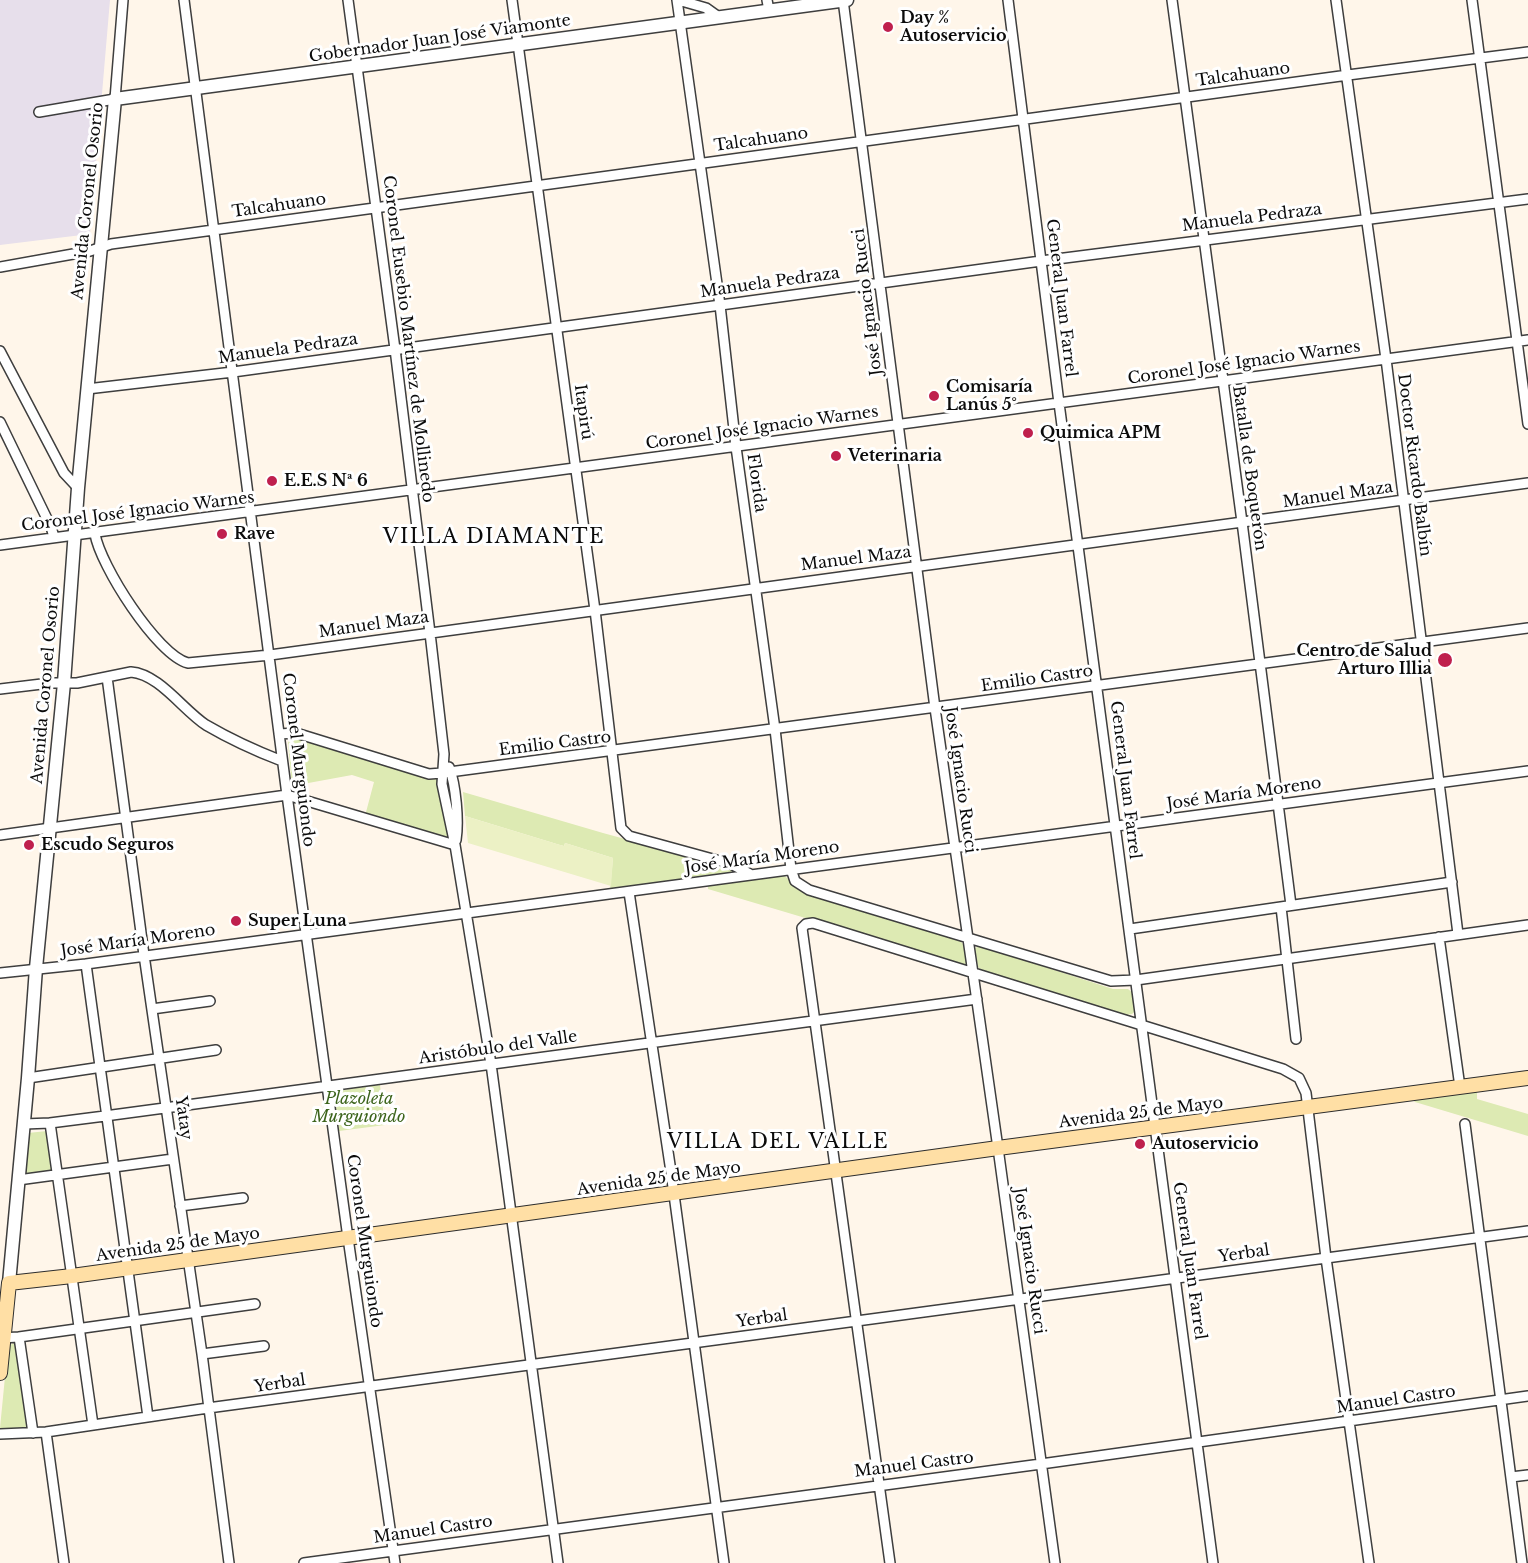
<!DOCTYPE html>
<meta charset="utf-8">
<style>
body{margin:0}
canvas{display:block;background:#fff6ea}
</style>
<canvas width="1528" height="1563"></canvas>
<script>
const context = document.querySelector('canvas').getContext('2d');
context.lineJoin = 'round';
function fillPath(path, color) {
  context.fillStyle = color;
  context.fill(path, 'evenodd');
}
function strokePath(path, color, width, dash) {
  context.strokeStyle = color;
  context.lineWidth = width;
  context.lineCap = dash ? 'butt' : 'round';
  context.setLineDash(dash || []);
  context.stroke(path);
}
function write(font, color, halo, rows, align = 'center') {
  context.font = font + ' "Libre Baskerville",serif';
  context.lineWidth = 6;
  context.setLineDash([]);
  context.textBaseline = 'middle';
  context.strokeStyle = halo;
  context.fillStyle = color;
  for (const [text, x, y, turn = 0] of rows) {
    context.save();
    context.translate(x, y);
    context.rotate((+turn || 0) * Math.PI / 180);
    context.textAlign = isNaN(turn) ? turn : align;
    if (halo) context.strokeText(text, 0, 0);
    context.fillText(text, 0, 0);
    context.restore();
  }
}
fillPath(new Path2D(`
 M0,0H110L90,234L0,245Z`), '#e7dfeb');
fillPath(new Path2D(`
 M296,736L439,779L449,841L365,816L374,782L352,775L292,786L288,743L290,739Z
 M463,792L603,833L731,868L732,873L610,890L613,858L565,843L564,846L560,845L465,816Z
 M783,875L808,893L959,940L963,944L967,964L963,965L708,889V884Z
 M980,946L1113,989H1128L1134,994L1135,1011L1132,1014L1126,1015L982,970L978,967L975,948Z
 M380,1085L385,1125L339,1131L334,1091Z
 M1477,1092V1099L1528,1114V1136L1415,1102L1413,1100Z
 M47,1131L52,1171L23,1175L28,1133Z
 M16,1342L28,1428H0L8,1346Z`), '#ddeab3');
fillPath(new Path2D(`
 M465,816L560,845L564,846L565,843L613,858L611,886L468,843Z`), '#ecf1c5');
const minor = new Path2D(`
 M184,0L287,795L348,1238L395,1563
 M348,0L395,349L430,633L444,754L442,784L455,845L491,1064L558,1563
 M512,0L595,610L621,828L629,836L731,864L750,874
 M677,0L720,305L736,447L775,729L791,869L795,881L809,890L1111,981L1136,980L1528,925
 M678,0L706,8L720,18
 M767,0L769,10
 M843,0L935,708L998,1148L1055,1563
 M1008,0L1059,403L1213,1563
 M1172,0L1242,522L1291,905
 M1336,0L1386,359L1458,934
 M1472,0L1528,424
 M39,112L115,99L123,0
 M0,267L90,251L111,244L1348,75L1528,52
 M0,351L64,473L78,488
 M87,389L233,372L1041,261L1528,199
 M0,422L51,527L54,537
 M95,534C100,565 157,655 188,663L270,655L1528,483
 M0,545L1528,340
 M107,677L144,955L202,1354L229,1563
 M0,689L50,683H77L131,672C159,674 183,710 206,725C230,739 256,751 282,761
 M279,734L296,733L429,774L442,773L1528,628
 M449,767C456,785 459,821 456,840
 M0,835L287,795L455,845
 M629,892L670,1165L724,1563
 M1281,907L1296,1039
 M1130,929L1452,882
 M1439,937L1460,1087
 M86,964L148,1417
 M0,973L86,964L1528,771
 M152,1009L210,1001
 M28,1078L216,1050
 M50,1123L93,1425
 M24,1124L50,1123L105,1116L977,999
 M1465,1124L1522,1563
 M18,1180L173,1159
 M180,1206L243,1198
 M19,1337L33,1433
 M0,1338L19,1337L255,1304
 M202,1354L264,1346
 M46,1432L64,1563
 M0,1434L46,1432L208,1408L1528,1231
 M1511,1477L1528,1475
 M304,1563L1041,1464L1528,1396
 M890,1563L802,928L806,924L813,923L1283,1069L1299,1078L1306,1093L1326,1258L1369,1563`);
const tertiary = new Path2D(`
 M9,1283L28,1078L36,968L64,683L78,488L115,99L847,0`);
const secondary = new Path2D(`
 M0,1373L9,1283L72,1276L998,1148L1528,1078`);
strokePath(minor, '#3e3e3e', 12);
strokePath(tertiary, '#3e3e3e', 15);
strokePath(secondary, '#2d2d2d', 16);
strokePath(minor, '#fff', 9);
strokePath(tertiary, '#fff', 12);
strokePath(secondary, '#ffdfa5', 14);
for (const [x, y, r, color] of [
 [888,27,6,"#bf204e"],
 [934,396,6,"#bf204e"],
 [1028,433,6,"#bf204e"],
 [836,456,6,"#bf204e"],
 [272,481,6,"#bf204e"],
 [222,534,6,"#bf204e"],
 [1445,660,8,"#bf204e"],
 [29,845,6,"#bf204e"],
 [236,921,6,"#bf204e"],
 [1140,1144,6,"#bf204e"]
]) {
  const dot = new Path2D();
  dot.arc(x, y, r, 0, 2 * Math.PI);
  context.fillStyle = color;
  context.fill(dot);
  strokePath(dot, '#fff', 2);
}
write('bold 16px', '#0b0b0b', '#fff', [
 ["Day %",900,18],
 ["Autoservicio",900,36],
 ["Comisaría",946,387],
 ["Lanús 5°",946,405],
 ["Quimica APM",1040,433],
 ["Veterinaria",848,456],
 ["E.E.S Nª 6",284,481],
 ["Rave",234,534],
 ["Centro de Salud",1432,651,"right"],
 ["Arturo Illia",1432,669,"right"],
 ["Escudo Seguros",41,845],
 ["Super Luna",248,921],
 ["Autoservicio",1152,1144]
], 'left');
write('16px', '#0b0b0b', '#fff', [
 ["Gobernador Juan José Viamonte",440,39,-8],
 ["Talcahuano",1243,75,-8],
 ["Talcahuano",761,140,-8],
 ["Avenida Coronel Osorio",88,201,-84],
 ["Talcahuano",279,206,-8],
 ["Manuela Pedraza",1252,218,-7],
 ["Manuela Pedraza",770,283,-8],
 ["General Juan Farrel",1061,298,83],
 ["José Ignacio Rucci",868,302,-97],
 ["Coronel Eusebio Martínez de Mollinedo",408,339,83],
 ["Manuela Pedraza",288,349,-8],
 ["Coronel José Ignacio Warnes",1244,363,-8],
 ["Itapirú",583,412,82],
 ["Coronel José Ignacio Warnes",762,428,-8],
 ["Doctor Ricardo Balbín",1414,465,83],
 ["Batalla de Boquerón",1249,468,82],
 ["Florida",756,483,82],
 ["Manuel Maza",1338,495,-8],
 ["Coronel José Ignacio Warnes",138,512,-7],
 ["Manuel Maza",856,559,-7],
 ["Manuel Maza",374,625,-8],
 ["Emilio Castro",1037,679,-8],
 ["Avenida Coronel Osorio",46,685,-85],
 ["Emilio Castro",555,744,-7],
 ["Coronel Murguiondo",298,760,83],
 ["José Ignacio Rucci",960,780,82],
 ["General Juan Farrel",1125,780,83],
 ["José María Moreno",1244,794,-8],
 ["José María Moreno",762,858,-8],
 ["José María Moreno",138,941,-8],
 ["Aristóbulo del Valle",498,1048,-8],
 ["Avenida 25 de Mayo",1141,1113,-7],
 ["Yatay",183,1118,82],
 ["Avenida 25 de Mayo",659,1179,-8],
 ["Coronel Murguiondo",364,1241,82],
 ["Avenida 25 de Mayo",178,1245,-8],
 ["Yerbal",1244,1254,-8],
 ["José Ignacio Rucci",1029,1261,82],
 ["General Juan Farrel",1189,1261,82],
 ["Yerbal",762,1319,-8],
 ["Yerbal",280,1384,-8],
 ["Manuel Castro",1396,1400,-8],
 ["Manuel Castro",914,1465,-7],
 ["Manuel Castro",433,1530,-8]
]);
write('italic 16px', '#3c641b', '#fff', [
 ["Plazoleta",359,1099],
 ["Murguiondo",359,1117]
]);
context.letterSpacing = '1.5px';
write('20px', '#0b0b0b', '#fff', [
 ["VILLA DIAMANTE",494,537],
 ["VILLA DEL VALLE",778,1142]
]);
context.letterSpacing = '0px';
</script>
